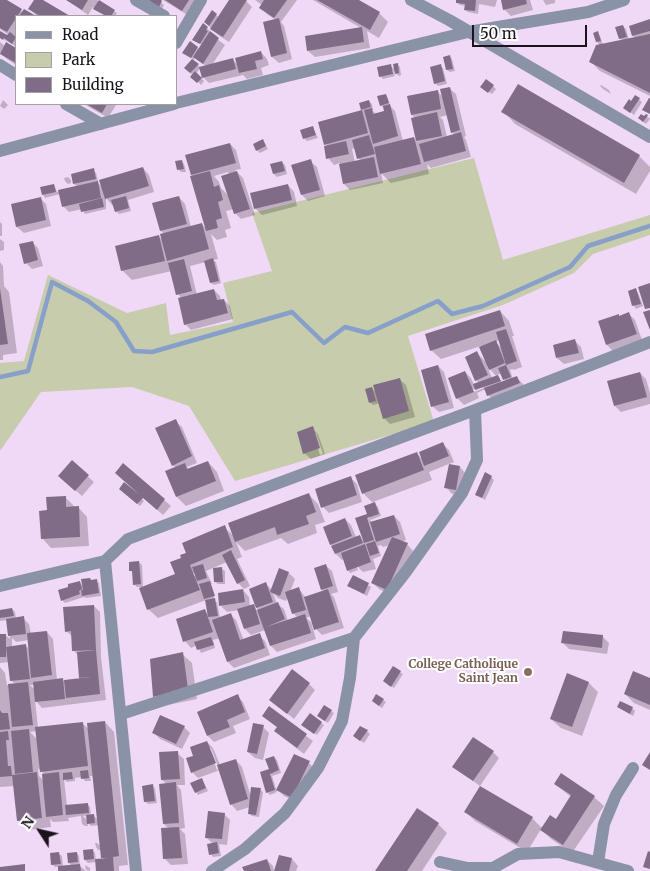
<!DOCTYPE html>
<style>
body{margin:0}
#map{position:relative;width:650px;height:871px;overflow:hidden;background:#f0d9f6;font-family:Merriweather,serif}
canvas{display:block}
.legend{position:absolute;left:15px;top:15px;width:162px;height:90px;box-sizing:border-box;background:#fff;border:1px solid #a3a0a4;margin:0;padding:6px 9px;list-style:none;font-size:15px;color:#1a121c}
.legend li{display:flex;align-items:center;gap:10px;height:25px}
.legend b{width:25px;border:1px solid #a3a0a4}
.north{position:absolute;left:15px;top:806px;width:50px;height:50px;-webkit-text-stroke:4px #fff;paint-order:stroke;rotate:305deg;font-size:14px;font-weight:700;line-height:20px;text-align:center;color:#1a121c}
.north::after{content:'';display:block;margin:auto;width:18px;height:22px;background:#1a121c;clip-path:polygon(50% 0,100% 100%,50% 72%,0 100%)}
.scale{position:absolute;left:472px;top:25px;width:115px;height:22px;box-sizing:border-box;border:2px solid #1a121c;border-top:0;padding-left:6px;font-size:15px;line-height:18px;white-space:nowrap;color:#1a121c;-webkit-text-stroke:4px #fff;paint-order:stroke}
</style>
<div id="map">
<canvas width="650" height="871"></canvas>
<ul class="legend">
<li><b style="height:6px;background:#8992a6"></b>Road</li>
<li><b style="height:14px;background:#c6ccac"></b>Park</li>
<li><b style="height:14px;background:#806c86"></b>Building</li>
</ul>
<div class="north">N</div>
<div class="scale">50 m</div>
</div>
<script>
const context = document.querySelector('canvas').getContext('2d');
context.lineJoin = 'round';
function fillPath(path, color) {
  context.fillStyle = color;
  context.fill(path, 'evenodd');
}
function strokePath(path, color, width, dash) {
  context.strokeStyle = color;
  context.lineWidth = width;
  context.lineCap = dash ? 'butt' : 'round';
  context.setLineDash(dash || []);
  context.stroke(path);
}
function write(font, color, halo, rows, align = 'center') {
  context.font = font + ' Merriweather,serif';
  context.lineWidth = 4;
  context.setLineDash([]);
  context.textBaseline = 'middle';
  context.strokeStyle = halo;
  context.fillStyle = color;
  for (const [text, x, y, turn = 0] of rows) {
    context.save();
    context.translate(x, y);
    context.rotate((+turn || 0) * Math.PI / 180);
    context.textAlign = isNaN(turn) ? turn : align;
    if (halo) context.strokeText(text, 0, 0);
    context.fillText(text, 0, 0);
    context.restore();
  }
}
fillPath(new Path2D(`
 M474,158L503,260L650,215V235L593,254L574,273L503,305L408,336L434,422L235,481L189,406L132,387L41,392L0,451V363L24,361L48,275L127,313L166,303L170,335L233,322L223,283L272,271L252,213Z`), '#c6ccac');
fillPath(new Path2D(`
 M0,0H5L23,12L24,10L34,16H16V33L14,37L16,39V44L15,46L0,37V34L7,37L9,35L0,29Z
 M35,0H41L68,16H37L30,9Z
 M67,0H97L117,13L115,16H106L93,7L88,15Z
 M158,0L164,5L162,9L150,1Z
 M163,0H194L189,16Z
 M230,0H245L252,7L229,42L218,35L208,25L216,15L219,18Z
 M255,0H297L281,22L284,26L292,59L279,63L272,57L265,23L276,20L267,14L261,7L262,5Z
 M313,0H357L379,13L388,22L379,38L367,31L370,48L315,57L308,51L361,28Z
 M457,0H497L495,7L479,4L478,14L468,12L465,10L466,6L460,5L457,2Z
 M502,0H530L533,10L511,16L504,9Z
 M543,0H555V3L546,5Z
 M650,21V96L600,71L590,61L601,46L597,42V33L600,36L603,45L623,41L620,38L623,26L626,29L629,40L636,38L633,36L631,26Z
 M203,25L210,31L209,33L225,45L212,65L233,60L239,66L261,52L267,59L269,65L261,68L263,75L247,79L243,75L209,83L203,77L206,66L195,58L193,61L201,68L196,73L204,81L201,85L186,68L193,59L187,56L198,48L200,49L202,45L197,42Z
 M0,42L5,46L6,44L16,50V65L7,59L0,53Z
 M449,56L452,59L455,71L450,72L447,70Z
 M397,64L400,67L401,75L399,76L393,70L395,76L383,79L380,76L390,65L396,71Z
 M440,66L443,68L447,84L438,86L435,83Z
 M601,85L609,90L611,94L603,89L600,86Z
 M493,86L496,89L492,94L485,89Z
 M449,88L456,94L466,136L464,137L466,140L471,157L431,168L427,164L429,174L391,183L381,173L383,183L350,190L344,184L340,163L334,165L328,158L327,146L320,122L363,110L362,109L369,101L372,104L373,110H372L376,114L386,111L381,105L385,95L388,98L390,106L395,111L403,141L414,139L418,142L413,119L415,118L412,115L437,91L443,97ZM448,115L452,132L455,135L447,137L443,120L440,117ZM355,148L360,161L355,162L352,149Z
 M635,96L642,102L634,115L627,110Z
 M3,100L8,105L4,109L0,106Z
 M84,104H114L116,105L108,118Z
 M503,111L639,156L650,167V171L636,194L515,124Z
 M646,115L650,119L646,124L642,121Z
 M312,127L318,138L307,141L304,138Z
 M263,141L268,149L260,153L257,150Z
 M230,144L236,150L241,169L235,170L243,178L255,215L241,219L235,213L234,209L226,211L231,228L225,230L227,237L217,240L211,234L218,259L213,260L216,262L221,283L214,285L211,283L206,262L190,266L197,295L214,290L220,296L221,301L224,300L230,306L233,319L191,330L185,324L182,299L178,294L172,271L132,280L122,270L159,237L164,241V234L161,231L179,197L185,204L191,227L202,224L207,230L194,177L192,175ZM228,172L229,175L230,197L221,188L219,182L214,176Z
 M181,161L184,164L186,172H181L179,170Z
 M310,161L317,167L325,196L308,201L302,195Z
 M282,162L285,165L287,174L277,177L274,174L272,165Z
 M143,168L149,175L154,192L128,200L131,211L119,214L116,211L114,204L112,205L106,198V209L85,214L82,209L69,212L63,206L60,194L45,198L43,195L54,185L57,192L78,187L74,184L93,170L96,173L98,181L97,182L103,188Z
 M68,177L71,180V183L68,184L65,181L64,178Z
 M288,185L294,192L297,206L262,215L255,208Z
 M40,198L46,204L51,226L24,233L17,227Z
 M0,222L2,224V236H0Z
 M0,239L4,242V250L0,251Z
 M32,242L38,248L43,266L32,269L26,263Z
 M0,262L3,266L4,286L9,292L17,353L3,355V360H0Z
 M635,290L638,293L643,306L636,309L634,306L629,292Z
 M500,311L509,321L514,336H512L522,367L514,370L512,369L510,370L513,379L517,378L523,384L525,389L494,401L488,395L486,389L477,393L479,398L464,405L458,399L449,379L465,372L471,378L474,385L479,383L476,380L477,353L487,363L481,346L441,359L431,350ZM500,340L503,349L495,342ZM487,366L497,377L492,378ZM502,373L506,382L502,383L497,375ZM482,386L484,388L471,393L470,390Z
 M629,314L635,320L642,340L613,351L607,345L618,315L620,317Z
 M575,341L581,347L584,359L564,364L557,358Z
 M438,366L444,372L454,408L439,412L432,406Z
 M640,373L646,379L650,393V404L621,412L615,406Z
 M399,379L406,385L415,417L390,424L384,418L380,403L373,405L370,402L372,388L377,394Z
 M175,421L182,427L197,463L187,467L189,470L208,462L217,472L224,491L186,506L177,497L176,468L173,465Z
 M312,428L318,434L325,454L311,459L304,453ZM313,433H316L323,454L320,455Z
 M443,444L449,450L454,462L429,472L432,480L373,502L378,507L381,516L370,520L372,522L394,516L400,522L406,540L400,542L407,544L413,551L393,596L379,589L373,583L390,545L383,547L381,545L378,546L381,556L373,559L376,569L363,572L356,565L358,570L350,573L348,570L344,559L342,560L336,554L331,544L345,519L351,525L356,537L359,536L364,541L366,515L370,520L366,507L374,504L363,493L417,453L423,460Z
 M72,462L94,482L82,496L66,482Z
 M124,465L171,506L163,515L123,479Z
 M460,467L466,474L462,495L452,494L446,487Z
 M491,477L494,480L485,500L476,494Z
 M351,478L357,484L362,502L329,513L323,507Z
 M123,491L142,499L144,501L140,506Z
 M309,495L318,504L325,522L315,525L317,533L288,544L281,538L245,551L236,542L242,557L237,559L250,586L244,589L238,583L227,562L206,571L212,584H210L215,602H217L220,618L230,614L236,620L244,641L259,635L265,641L270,655L234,668L228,662L220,638L213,640L215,648L201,653L197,645L191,648L185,641L205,611L209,615L206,600L158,618L148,609L178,581L182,559L186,555L224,527L234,536ZM199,571L200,574L179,581V578Z
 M65,497L75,507H78L87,517L89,546L51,548L42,538L48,512Z
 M139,562L142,565L143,587H137L134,584L133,573L131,571Z
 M325,565L332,571L338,592L331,594L334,597L344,628L322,635L316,629L311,616L306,618L311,622L316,639L277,652L271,646L265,630L251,635L245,629L239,610L227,612L221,606L243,590L249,597L250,607L253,606L258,611L251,589L266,584L272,590L289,573L295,579L290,592L299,589L306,598L324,592L322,589ZM273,593L278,598L286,601L288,596L294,614L298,618L288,621L284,609L277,604Z
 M222,569L225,571V584H218L215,582Z
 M354,576L371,587L367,596L352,588Z
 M92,581H96L99,583L101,596L86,598L84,597L65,603L62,600L79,582L84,587Z
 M94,606L100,612L101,657L106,700L42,708L35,700L38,728L83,724L90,730L105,722L114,732L128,865L119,866V871H97L96,862L88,863L85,860L93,850L95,853L96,861L105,860L103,857L102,850H98L96,847L95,843H97L102,847L99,825L91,826L87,822L88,826H85L82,824L81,816L68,818L69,821L53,822L50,819L51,827L28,830L18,820L15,786L0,787V667L5,673L7,685L15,684L11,680L9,662L0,663V635H5L10,639L7,620L0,621V611L12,609L15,612L16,619L23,618L29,624L31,634L47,632L53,639L57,680H63L64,681L81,680L79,656L74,651L73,637L66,631ZM12,638L16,642L29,640L30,650L26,646L12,647ZM30,685H34L35,690ZM37,731V739L30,732ZM38,768L43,773L44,781L39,776ZM90,776H94L99,821L94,816H91L90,807L87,804L67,806L64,779L67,782L75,781V778L82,777L85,781H91ZM88,815V821L83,816Z
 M602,636L609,643L607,654L569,649L563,643Z
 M182,654L192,663L197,699L163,706Z
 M400,672L403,674L394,688L384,681Z
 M568,675L589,683L598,692L582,736L561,728L551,719Z
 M650,679V710L634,703L625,694Z
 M309,684L315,690L294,719L271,700Z
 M237,696L243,702L250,719L233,726L236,733L214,742L208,736Z
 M383,700L386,702L382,708L376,704Z
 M618,707L632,708L635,711L633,716Z
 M269,708L313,741L304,754L282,737L276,731L278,728L263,716Z
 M331,711L334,713L328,723L321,719Z
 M321,723L324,725L317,735L306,727Z
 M184,727L190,733L182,749L160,739L154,733Z
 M263,727L269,733L263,760L255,758L248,752Z
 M367,731L370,734L364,743L358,739Z
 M207,742L213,748L220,765L236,760L242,767L251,797L260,790L263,792L259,817L252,816L249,813L250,807L237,811L231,804L220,770L198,778L192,772L195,756ZM209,748H211L219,769L217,770Z
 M493,752L499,758L480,786L454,767Z
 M177,753L184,759L185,785H177L181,790L185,828L180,829L185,834L188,864L171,865L165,859L162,829H169L164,824L167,784L162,780Z
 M274,757L277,760L281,773L272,776L277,792L270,795L267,792Z
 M309,763L315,769L299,803L284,796L278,790Z
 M202,780L208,791L198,795L196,792Z
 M555,784L594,797L604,806L572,853L551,839L541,829L527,852L475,821L466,812L532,818L543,829L556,820L571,797Z
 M153,786L155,789L157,803L148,804L145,801Z
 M224,814L230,820L227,845L219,844L221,856L213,857L211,854L213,844L206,837Z
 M438,824L447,833L422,871H377Z
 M77,853L79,856L80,866L86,871H60L59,867H55L52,864L59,854L62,856L63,867L72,866L69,863Z
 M280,856L292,859L298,866L296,871H276Z
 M267,860L273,866L274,871H245Z
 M85,865L90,868V871L86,870Z`), '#0003');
strokePath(new Path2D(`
 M0,377L28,371L52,282L88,301L116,322L134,351L152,352L292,312L324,343L345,327L368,333L438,301L452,314L483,306L570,267L588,246L650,226`), '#879fc9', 4.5);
fillPath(new Path2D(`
 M0,0H7L22,9L7,32L0,28Z
 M34,0H43L70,16H40L28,9Z
 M66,0H88L82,10Z
 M99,0L115,10L111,16H106L93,9Z
 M148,0H161L162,1L159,7Z
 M165,0H189L182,11Z
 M229,0H247L223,37L210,29Z
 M264,0H287L274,18L259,8Z
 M317,0H359L380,12L370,30Z
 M456,0H476L475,11L464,10L465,4L456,3Z
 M501,0H526L527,4L503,10Z
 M24,9L36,16H19Z
 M212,10L217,14L209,26L204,22Z
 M279,18L287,53L271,57L263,22Z
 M650,19V31L632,36L629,26Z
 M203,23L208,27L206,30L208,31L200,44L192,40Z
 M623,25L627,37L619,39L615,27Z
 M362,27L364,42L307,51L305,36Z
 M0,31L7,35L10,32L16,37L12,44L4,38L3,40L0,38Z
 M210,31L219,38L203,64L193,57Z
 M598,31L601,41L596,42L593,33Z
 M650,34V93L589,62L596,45Z
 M190,41L198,47L191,58L182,53Z
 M6,42L16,48V63L0,54Z
 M261,51L263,59L255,61L257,69L239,73L235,58Z
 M450,55L453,69L446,70L443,57Z
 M233,58L236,69L202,78L199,67Z
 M192,59L199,64L190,73L184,68Z
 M398,63L399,73L395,74L393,64Z
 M391,64L393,74L379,77L377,67Z
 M441,64L445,81L434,84L430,67Z
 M195,71L202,78L197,83L190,77Z
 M486,79L494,85L488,93L480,87Z
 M518,84L640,155L624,183L501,112Z
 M450,87L460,130L451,133L440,89Z
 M438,90L441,109L411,115L407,96Z
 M386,94L389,103L380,106L377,96Z
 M635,95L640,98L630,113L623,108L629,99L631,101Z
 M649,98H650V114L642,110Z
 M369,100L371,107L361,110L359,103Z
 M86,104H107L102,113Z
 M390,104L398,136L373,144L364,110L372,108L373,114L384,111L383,106Z
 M362,110L368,133L324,145L318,122Z
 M437,112L442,136L416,141L411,118Z
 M641,114L644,116L646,114L648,115L643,122L638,118Z
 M313,126L316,135L303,139L300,130Z
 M461,132L466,151L424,162L419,144Z
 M369,135L375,154L357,159L352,140Z
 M414,137L421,164L380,174L374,147Z
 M263,139L266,146L256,151L253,144Z
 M346,141L349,154L326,159L324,146Z
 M230,143L236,163L191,175L185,155Z
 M374,157L378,177L343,184L339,164Z
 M311,159L320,190L301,195L291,165Z
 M182,160L184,169L177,170L175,161Z
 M282,161L285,171L273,174L270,164Z
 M143,167L149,186L105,199L99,180Z
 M94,168L96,179L73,184L71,174Z
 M210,171L214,187L219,185L223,200L218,202L222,218L216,220L218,228L206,231L190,176Z
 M237,171L250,209L234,214L221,176Z
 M98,181L101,198L62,207L58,190Z
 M54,184L56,192L42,195L40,187Z
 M288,184L292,200L254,209L250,193Z
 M126,196L129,208L115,212L111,200Z
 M179,196L187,224L160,231L152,203Z
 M41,197L46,220L16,227L11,204Z
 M102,198L104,207L81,212L79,204Z
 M202,223L209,249L167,261L160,234Z
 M159,235L165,261L121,271L115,246Z
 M33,241L38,260L24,264L19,244Z
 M213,258L219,281L210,283L204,261Z
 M184,259L192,291L176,295L168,263Z
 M650,283V308L645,309L638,287Z
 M0,288L8,344L0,345Z
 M636,288L641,304L632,306L628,291Z
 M214,289L217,300L224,299L228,313L184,325L178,298Z
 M500,310L505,326L430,351L425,334Z
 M650,310V330L643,312Z
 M629,312L637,334L606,345L598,321L619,314V316Z
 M506,329L517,361L506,365L496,332Z
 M575,339L579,353L556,358L553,345Z
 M496,340L505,363L489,370L479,347Z
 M477,351L488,375L475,381L465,357Z
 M438,365L449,402L431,407L421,370Z
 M506,365L511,377L503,380L498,368Z
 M465,371L474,392L456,399L448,378Z
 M640,372L647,397L614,406L607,381Z
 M498,375L501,381L475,390L473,384Z
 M517,376L520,383L487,396L484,388Z
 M400,378L409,411L383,419L373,385Z
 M372,387L376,401L369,403L365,389Z
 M176,419L192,456L172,466L155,428Z
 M313,426L320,448L303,454L297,432Z
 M443,442L449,456L424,466L419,452Z
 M417,452L424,470L362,494L355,475Z
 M72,460L89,475L75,491L58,476Z
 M208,461L216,481L176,497L165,471L185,463L187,469Z
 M123,463L165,499L157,510L143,498L137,504L119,489L124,482L140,495L115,473Z
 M449,464L460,466L456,490L444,488Z
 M485,472L492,476L482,498L475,495Z
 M351,476L357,495L321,508L315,489Z
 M309,493L316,512L306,516L309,524L277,535L275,527L235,542L228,523Z
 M66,496V507L79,506L80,537L41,539L39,511L47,510L46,497Z
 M375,502L379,514L367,518L374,540L364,543L355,518L367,514L364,506Z
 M394,515L400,534L376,542L370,522Z
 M345,518L352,536L330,545L323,527Z
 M225,525L233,547L190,565L200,590L147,610L139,588L175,574L170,562L181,558L180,555L186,553L182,543Z
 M360,535L363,543L335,554L331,546Z
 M392,537L408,543L387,590L371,583Z
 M375,541L379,553L370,556L366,544Z
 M365,544L371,562L347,571L341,553Z
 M231,550L245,580L237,584L222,555Z
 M139,561L141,584L133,585L132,571H129V562Z
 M203,564L207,578L197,581L192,567Z
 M326,564L333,586L321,590L314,568Z
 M222,567L223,582H214L213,568Z
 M279,568L289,572L280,596L270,592Z
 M353,575L369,583L364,594L347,586Z
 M90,578L91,580L97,579L99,593L82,596L81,590H83L81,579Z
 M80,581L82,589L79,591L80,594L61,601L58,590L68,587V584Z
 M210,581L215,596L204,599L199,584Z
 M266,582L273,602L256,608L249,589Z
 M299,587L306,610L292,614L285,592Z
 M243,589L245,602L219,606L218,593Z
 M328,589L339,622L314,630L304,597Z
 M215,598L218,616L208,617L205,600Z
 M278,602L285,619L266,627L305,614L311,633L270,646L257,610Z
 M254,604L260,624L244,629L237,609Z
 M94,605L96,650L72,651L71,631L65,632L63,607Z
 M12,608L14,616L0,618V610Z
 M205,609L213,632L183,642L176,619Z
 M231,613L240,640L260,633L265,648L227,662L212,620Z
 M24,616L26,634L8,636L6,619Z
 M47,631L52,675L31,678L27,633Z
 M563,631L603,635L602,648L561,643Z
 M0,634H6V657H0Z
 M211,637L214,645L197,650L194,642Z
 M26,644L30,679L10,681L6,647Z
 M96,650L100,694L66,698L64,680L91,677L79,678L77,652Z
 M183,652L188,689L153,697L150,659Z
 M393,666L401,671L391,687L383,681Z
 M292,669L310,683L287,714L269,700Z
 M633,671L650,678V705L624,694Z
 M567,673L589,682L572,727L550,719Z
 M63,678L65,699L35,702L33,682Z
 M28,682L33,725L12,727L8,684Z
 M238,694L245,712L227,720L230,727L207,736L197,712Z
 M376,694L384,699L379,706L372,701Z
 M620,701L633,707L630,714L617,707Z
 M324,705L332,710L325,721L317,716Z
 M269,706L307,734L297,748L274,731L277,727L262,716Z
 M0,710L2,713H8L10,729L0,730Z
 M310,713L322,722L314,734L301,725Z
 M160,715L185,726L176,744L152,733Z
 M105,721L119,856L113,857L114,871H96L95,859L108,858H101L87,723Z
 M83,722L88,766L40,772L35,727Z
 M253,723L264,725L257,754L247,752Z
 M360,726L368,730L360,741L353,736Z
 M29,729L33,772L15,774L11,731Z
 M8,731L9,740H6L8,766H11L12,776L0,777V732Z
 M473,737L494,751L473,781L452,767Z
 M207,741L216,763L191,773L186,758L193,756L190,747Z
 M178,751L180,779L161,780L159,752Z
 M650,752V770L642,765Z
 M294,754L310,761L292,798L276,790Z
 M274,756L279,770L270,774L275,790L266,793L260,772L269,769L265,759Z
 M236,759L248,799L230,805L217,765Z
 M88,770L89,778L81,779L80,771Z
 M37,772L42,818L17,821L12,775Z
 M59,772L63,815L46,817L42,774Z
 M72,772L73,779L63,780V773Z
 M561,773L595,796L563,845L540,830L550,815L556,819L571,795L554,784Z
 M202,778L206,788L195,793L190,783Z
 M176,782L179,823L163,824L159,784Z
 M153,784L155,801L144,802L142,786Z
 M480,786L533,817L517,844L464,812Z
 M251,787L261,788L256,815L248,814Z
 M88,803L89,813L66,815L65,805Z
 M417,808L439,823L407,871H375Z
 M208,811L225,813L222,839L205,838Z
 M94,814L95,823L87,824L86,815Z
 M179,827L182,858L163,859L161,828Z
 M217,842L219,853L209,855L207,844Z
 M93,849L94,859L84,860L83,850Z
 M648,851L650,852V869L643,867Z
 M59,852L61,864L51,865L50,853Z
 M77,852L78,862L68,863L67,853Z
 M279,855L292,858L289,871H274Z
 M267,859L271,871H244L242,867Z
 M25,864V871H0V867Z
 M80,864L81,871H58V866Z`), '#806c86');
strokePath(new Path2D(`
 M136,0L164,16
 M411,0L449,20L650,137
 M176,43L201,0
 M0,65L16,75
 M176,103L468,32L588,12L624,0
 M66,104L101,124
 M0,151L174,104
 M105,561L136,871
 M0,586L105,561L128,539L475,410L650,342
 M121,714L354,638
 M440,862L468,868H493L518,854L559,852L628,871
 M598,862L604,824L616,795L633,768
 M212,871L245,849L285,813L318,768L342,721L350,678L354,638L405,573L462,493L477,460L475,410`), '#8992a6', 12);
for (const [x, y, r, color] of [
 [528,672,5,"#8d6e63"]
]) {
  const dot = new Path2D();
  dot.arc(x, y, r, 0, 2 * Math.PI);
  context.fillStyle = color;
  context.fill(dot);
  strokePath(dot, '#fff', 2);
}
write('bold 12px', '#785e54', '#fff', [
 ["College Catholique",518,665],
 ["Saint Jean",518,679]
], 'right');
</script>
